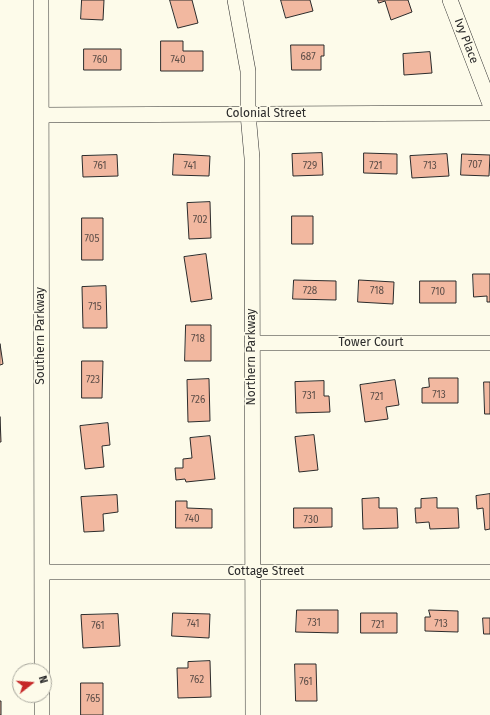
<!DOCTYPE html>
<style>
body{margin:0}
#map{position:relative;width:490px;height:715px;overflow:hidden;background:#fdfbea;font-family:"Fira Sans",sans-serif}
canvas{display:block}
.north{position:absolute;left:12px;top:663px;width:40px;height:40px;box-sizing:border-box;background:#fdfbea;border:1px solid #a9a89e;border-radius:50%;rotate:73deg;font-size:11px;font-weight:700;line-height:16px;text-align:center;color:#2b2b2b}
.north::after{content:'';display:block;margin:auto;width:14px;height:18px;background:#c62828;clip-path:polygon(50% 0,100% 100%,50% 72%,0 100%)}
</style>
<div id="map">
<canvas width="490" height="715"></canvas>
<div class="north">N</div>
</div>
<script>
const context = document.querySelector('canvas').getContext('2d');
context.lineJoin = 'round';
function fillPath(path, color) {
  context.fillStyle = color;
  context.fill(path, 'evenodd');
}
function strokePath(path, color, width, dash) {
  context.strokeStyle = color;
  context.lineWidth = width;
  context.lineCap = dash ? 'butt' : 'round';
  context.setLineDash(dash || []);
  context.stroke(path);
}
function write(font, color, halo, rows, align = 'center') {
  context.font = font + ' "Fira Sans",sans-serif';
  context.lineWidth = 3;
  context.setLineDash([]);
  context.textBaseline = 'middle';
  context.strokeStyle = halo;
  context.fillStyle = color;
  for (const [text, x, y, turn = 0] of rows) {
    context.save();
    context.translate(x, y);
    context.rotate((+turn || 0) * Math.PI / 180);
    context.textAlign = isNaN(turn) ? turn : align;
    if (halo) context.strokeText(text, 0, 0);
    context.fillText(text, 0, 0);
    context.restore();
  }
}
const building = new Path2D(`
 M82,0H104L103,20L81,19Z
 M170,0H192L198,23L178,28Z
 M281,0H310L313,11L286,18Z
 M378,0H408L412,12L391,20L385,1L379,3Z
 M161,41H183V51H203V71H161Z
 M291,45H324V56H321V70H292Z
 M84,49H121V70H84Z
 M430,52L432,73L404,75L403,54Z
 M322,153L323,175L293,176L292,154Z
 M364,153L397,154V174L364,173Z
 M174,154L210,156L209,176L173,175Z
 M447,154L449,176L412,178L410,156Z
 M462,154L490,155L489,176L461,175Z
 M117,155L118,176L83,177L82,156Z
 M210,202L211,238L189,239L187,203Z
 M292,216H313V244H292Z
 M82,218H103V260H82Z
 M206,254L212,299L191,302L184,257Z
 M473,274H490V302H487V296L474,297Z
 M294,280L336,281V300L293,299Z
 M359,280L394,282L393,304L358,302Z
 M420,281H456V303H420Z
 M106,286L107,328H83L82,287Z
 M186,325H211V361H185Z
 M0,344L3,364L0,365Z
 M82,361H103L102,398H82Z
 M429,378H458V403H422V388L429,387Z
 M209,379L210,421L188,422L187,380Z
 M395,380L399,405L386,407L388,419L365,422L360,385Z
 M324,381V396H329L330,412L296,413L295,382Z
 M484,382H490V414H485Z
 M0,417L1,442H0Z
 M108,423L110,445L102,446L104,467L85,469L80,426Z
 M314,435L318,470L299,472L295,437Z
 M210,436L215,479L186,482L185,479L176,480L175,468H183V459L192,458L190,438Z
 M490,494V529L485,530L483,508L477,509L476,496Z
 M117,495L118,512L103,514L104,531L84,532L81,497Z
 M379,498V508H397L398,528L363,529L362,499Z
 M437,498V508H458L459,528L430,529L429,522L416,523L415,508H421V499Z
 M176,501H187V508L212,509V528H176Z
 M294,508H332V527L294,528Z
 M297,610H338V633L296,632Z
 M429,610L458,611V632L425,631V617H430Z
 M173,613L210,614L209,638L172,636Z
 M361,613H397V633H361Z
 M118,614L120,646L83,648L81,615Z
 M483,618H490V634H484Z
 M210,661L211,697L178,698L177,668H188V662Z
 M295,664H316L317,701H296Z
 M81,683H103V715H81Z
 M0,701H1V715H0Z`);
fillPath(building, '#f2b8a0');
strokePath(building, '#2b2b2b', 1);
const street = new Path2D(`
 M41,0L42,671
 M235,0L248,71V114L252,158L253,715
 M450,0L490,104
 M41,115L490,113
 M252,343H490
 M42,572H490
 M42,695V715`);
strokePath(street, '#2b2b2b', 16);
strokePath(street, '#fdfbea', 15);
write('10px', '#5d4e48', null, [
 ["687",308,57],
 ["760",100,60],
 ["740",178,60],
 ["707",475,165],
 ["761",100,166],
 ["741",190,166],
 ["729",310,166],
 ["721",376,166],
 ["713",430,166],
 ["702",200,220],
 ["705",92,239],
 ["728",310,291],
 ["718",377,291],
 ["710",438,292],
 ["715",95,307],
 ["718",198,339],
 ["723",93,380],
 ["713",439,395],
 ["731",309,396],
 ["721",377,397],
 ["726",198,400],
 ["740",192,519],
 ["730",311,520],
 ["731",314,623],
 ["741",193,624],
 ["713",441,624],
 ["721",378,625],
 ["761",98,626],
 ["762",197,680],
 ["761",306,682],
 ["765",93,699]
]);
write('12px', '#2b2b2b', '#fdfbea', [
 ["Ivy Place",466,41,69],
 ["Colonial Street",266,114],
 ["Southern Parkway",41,336,-90],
 ["Tower Court",371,343],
 ["Northern Parkway",252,357,-90],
 ["Cottage Street",266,572]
]);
</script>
